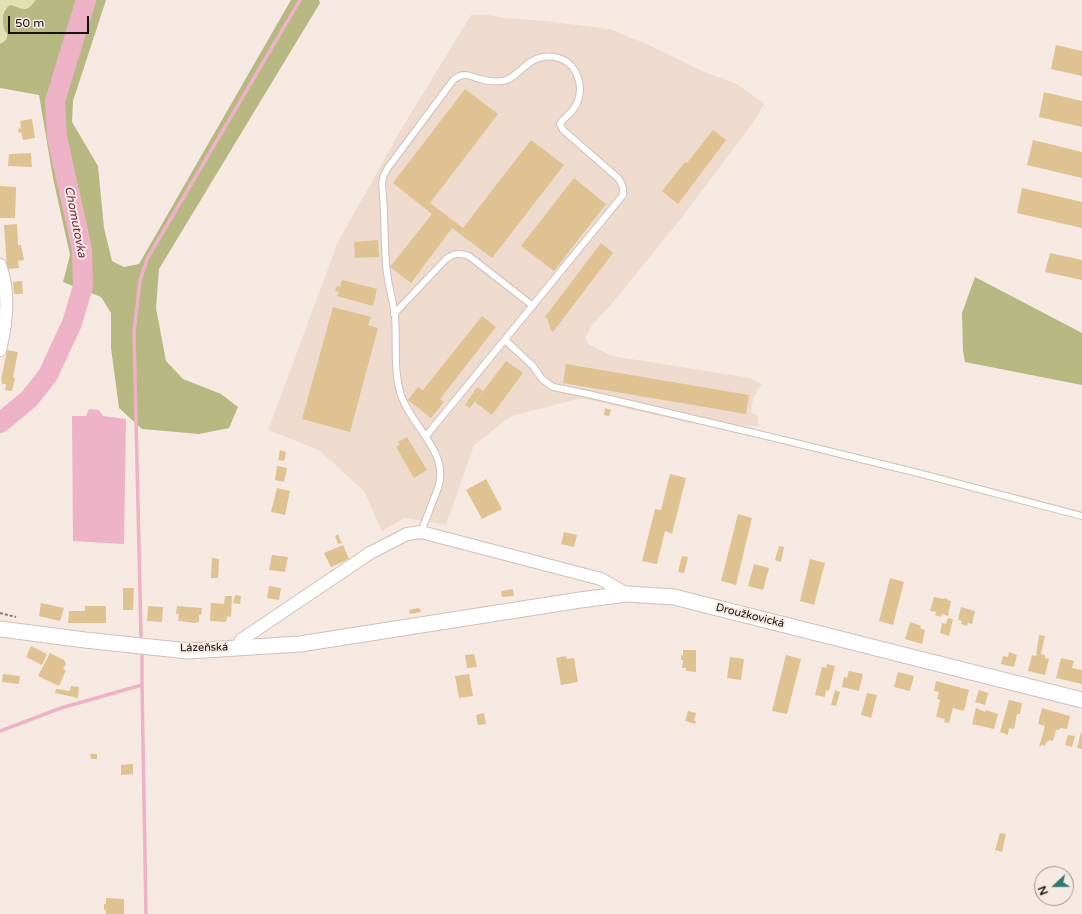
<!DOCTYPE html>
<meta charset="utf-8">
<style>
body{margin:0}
#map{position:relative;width:1082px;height:914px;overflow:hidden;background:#f6e9e1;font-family:"Varela Round",sans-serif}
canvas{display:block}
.north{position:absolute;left:1034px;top:866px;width:40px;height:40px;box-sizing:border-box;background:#f6e9e1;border:1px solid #9c938d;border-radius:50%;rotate:248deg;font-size:11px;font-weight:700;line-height:16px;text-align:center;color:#16120f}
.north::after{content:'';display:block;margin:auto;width:14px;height:18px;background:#307975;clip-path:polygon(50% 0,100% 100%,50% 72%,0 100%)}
.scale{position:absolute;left:8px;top:16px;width:81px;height:18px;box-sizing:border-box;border:2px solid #16120f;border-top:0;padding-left:5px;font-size:12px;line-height:14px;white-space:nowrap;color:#16120f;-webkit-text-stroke:3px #f6e9e1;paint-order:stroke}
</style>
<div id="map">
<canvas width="1082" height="914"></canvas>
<div class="north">N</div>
<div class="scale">50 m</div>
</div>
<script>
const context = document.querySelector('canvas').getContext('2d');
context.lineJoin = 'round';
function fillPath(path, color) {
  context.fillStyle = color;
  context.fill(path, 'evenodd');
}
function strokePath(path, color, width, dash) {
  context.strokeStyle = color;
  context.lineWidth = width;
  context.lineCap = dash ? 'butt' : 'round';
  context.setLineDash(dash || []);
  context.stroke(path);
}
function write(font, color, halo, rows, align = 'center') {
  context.font = font + ' "Varela Round",sans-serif';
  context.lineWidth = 4;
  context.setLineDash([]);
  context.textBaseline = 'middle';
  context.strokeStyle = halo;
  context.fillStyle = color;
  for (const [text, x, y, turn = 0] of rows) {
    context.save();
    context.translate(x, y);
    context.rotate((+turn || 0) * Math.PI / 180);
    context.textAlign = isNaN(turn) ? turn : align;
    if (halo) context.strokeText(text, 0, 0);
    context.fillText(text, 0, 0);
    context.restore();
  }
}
fillPath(new Path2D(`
 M471,15H488L505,18L545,21L609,29L647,44L704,72L737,84L764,104L752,124L679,221L609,307L591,326L586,337L588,344L612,356L750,378L762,384L757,391L753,399L751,413L758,416V424L760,426L690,423L582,398L511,416L474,445L446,525L405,518L382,531L364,491L319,450L268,430L338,242L399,133Z`), '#efdace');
fillPath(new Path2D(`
 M0,0H36C30,8 23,12 14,6L5,8L3,12L7,38L0,44Z`), '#e0e0b3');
fillPath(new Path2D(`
 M36,0H106L73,101L72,122L98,166L104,228L112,261L124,267L139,264L291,0H319L320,3L159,269L156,308L166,361L183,379L221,394L238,407L229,428L199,434L142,429L119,408L111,348V313L101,297L63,282L70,255L53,178L39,95L0,88V44C3,42 6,41 7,37C8,34 6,33 5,31C2,22 1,9 11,5C24,9 26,13 36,0Z
 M975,277L1082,333V385L965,362L963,351L962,313Z`), '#b7b782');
fillPath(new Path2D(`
 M89,409L99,410L103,416L126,419L124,544L73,541L72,416H86Z`), '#edb2c6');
strokePath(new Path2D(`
 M141,636L134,332L140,281L147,259L300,0
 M142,685L146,914
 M0,731L61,708L142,685V655`), '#edb2c6', 3.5);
strokePath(new Path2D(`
 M0,423L29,399L48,375L72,323L83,286L82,249L57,137L55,101L86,0`), '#edb2c6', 20);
fillPath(new Path2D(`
 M1056,45L1082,51V76L1051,69Z
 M465,89L498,114L430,203L463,228L531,140L564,165L492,258L452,228L411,283L390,267L432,214L393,183Z
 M1044,92L1082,101V127L1039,117Z
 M32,119L35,138L23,140L21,132L19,133L18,129L21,128L20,121Z
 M713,130L726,140L678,204L662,191L685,162L687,163Z
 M1033,140L1082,152V178L1027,165Z
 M31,153L32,167L8,166L9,154Z
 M574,178L606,204L554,271L521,246Z
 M0,186L16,187L15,218H0Z
 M1022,188L1082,202V228L1017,213Z
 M17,224L18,245H21L24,260L18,261L19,268L7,269L4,225Z
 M378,240L379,257L355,258L354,242Z
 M601,243L613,253L553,332L551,330L547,318L545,317Z
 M1050,253L1082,260V280L1045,272Z
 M342,280L377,289L373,306L337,296L339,292L335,291L337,286L340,287Z
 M22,281L23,294H14L13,282Z
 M333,307L371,317L368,325L378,328L350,432L302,419Z
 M482,316L496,327L440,399L444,402L431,418L408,400L418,387L423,390Z
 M7,350L18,352L13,377L15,378L12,391L5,390L6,384H2V381H1Z
 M506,361L523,373L492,415L475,402Z
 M566,364L749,395L746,414L563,383Z
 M477,387L483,391L470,408L465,405Z
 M605,408L611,410L609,416L604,415Z
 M407,437L427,470L414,478L396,447L400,444L398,442Z
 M280,450L286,452L284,461L278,460Z
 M277,466L287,468L284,482L275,480Z
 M670,474L686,478L672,534L665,531L657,564L642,561L655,509L661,510Z
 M486,479L502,509L482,519L466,490Z
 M277,488L290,491L285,515L271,512Z
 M738,514L752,518L736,585L721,581Z
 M564,532L577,535L574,547L561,544Z
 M338,534L342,543L338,544L335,536Z
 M343,545L349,559L331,567L324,553Z
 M779,546L784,547L781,562L775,560Z
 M272,555L288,557L285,572L269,570Z
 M682,556L688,557L684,573L678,572Z
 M212,558L219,559L218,578H211Z
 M810,559L825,563L814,605L800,601Z
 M754,564L769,568L763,590L748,586Z
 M890,578L904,582L893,625L879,621Z
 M269,586L281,588L279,600L267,598Z
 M123,588H134L133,610H123Z
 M513,589L514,596L502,597L501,591Z
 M235,595L241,596L240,604L233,603Z
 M225,596H232L231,617L227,616L226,622L210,621L211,603L224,604Z
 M934,597L944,599L945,598L948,599L947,600L951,601L948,616L942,614L941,617L935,615L936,612L930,611Z
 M41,603L64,608L60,621L39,616Z
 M85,606H106V623H68L69,611H85Z
 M148,606L163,607L162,622L147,621Z
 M177,606L202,608L201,615H199V622L195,623L178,621L179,614H176Z
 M961,607L975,611L972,624L968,623L967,626L961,624L962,621L958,620Z
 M418,608L420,609L421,612L410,614L409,610Z
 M948,618L953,619L949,636L940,633L942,623L946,624Z
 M910,622L921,626L920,628L925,630L922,644L905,639Z
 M1039,635L1045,636L1041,654L1045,655V658L1049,659L1045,675L1028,671L1032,655L1036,656Z
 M31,646L47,654L42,665L26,657Z
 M683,650H696V672L686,671V668H682L683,660H681V655L683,656Z
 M1009,652L1017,655L1014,667L1001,664L1003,656L1008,657Z
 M50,653L64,660L66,664L63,669L66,670L59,686L38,676Z
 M474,654L477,667L467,668L465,655Z
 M786,655L801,659L787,714L772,711Z
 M566,656L567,659L574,658L578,682L561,685L556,658Z
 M730,657L744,659L741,680L727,678Z
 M1061,658L1074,661L1072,668L1082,670V684L1056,678Z
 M827,664L835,666L829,691L826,690L825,697L815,695L822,667L826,668Z
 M849,671L863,674L859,691L842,687L844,677L847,678Z
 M898,672L914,676L910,691L894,687Z
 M3,674L20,676L19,684L2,682Z
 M469,674L473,696L459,698L455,676Z
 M936,681L969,690L964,711L953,708L949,723L944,722L945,719L936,717L940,700L937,699L939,692L934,691Z
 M71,686L79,687L78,698L55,693L56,689L70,691Z
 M835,690L840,692L836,706L831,705Z
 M979,690L988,693L985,705L975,702Z
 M867,693L877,695L871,718L861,715Z
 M1009,700L1022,703L1020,714H1017L1014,729L1009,728L1008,735L1000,732Z
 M976,708L985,712L986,710L998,714L994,729L972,724Z
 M1042,708L1070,716L1067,729L1060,728L1059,730H1056L1053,741L1049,740L1048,742H1046L1045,746L1042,745L1039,747L1045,726L1038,724Z
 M688,711L696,713L694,721H696L695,724L685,721Z
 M484,713L486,724L478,725L476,715Z
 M1081,732L1082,733V749L1077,748Z
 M1068,735L1075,736L1072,747L1065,745Z
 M90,754H97V759H91Z
 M133,764V774L121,775V765Z
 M1000,833L1006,834L1002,852L995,850Z
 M106,898L124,899V914H106V910H104V904H106Z`), '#dfc291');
const service = new Path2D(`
 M394,314L446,259C454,253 460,253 469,256L533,306
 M505,340L533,366L542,379L553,387L588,394L771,437L918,473L1082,516
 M421,532L438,488C450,452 411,426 401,395C393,370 397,341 395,316C393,299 387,282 386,264C384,238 385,211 382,185L383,177L387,169L454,79C457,78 460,75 463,75C468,74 475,78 480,79C487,81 495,82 502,81C512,80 521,69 529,63C544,52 566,55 575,71C582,84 582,99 572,111C568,116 564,117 560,124L563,130L618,178C622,184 624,188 623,195L426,436`);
const minor = new Path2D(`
 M0,265C10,292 7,322 0,350
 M238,648L241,640L370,553L407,534L421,532L601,579L627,594`);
const tertiary = new Path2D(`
 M0,629L85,640L188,651L300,644L580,600L627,594L674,597L1082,700`);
strokePath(service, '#cec1ba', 8);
strokePath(minor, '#cec1ba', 14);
strokePath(tertiary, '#cec1ba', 17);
strokePath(new Path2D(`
 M0,613L16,617`), '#847b76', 2, [3, 2]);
strokePath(service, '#fff', 6);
strokePath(minor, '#fff', 12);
strokePath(tertiary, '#fff', 15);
write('11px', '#16120f', '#f6e9e1', [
 ["Droužkovická",750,616,14],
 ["Lázeňská",204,648,-1]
]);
write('italic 12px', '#6b2744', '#f6e9e1', [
 ["Chomutovka",75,222,79]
]);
</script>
